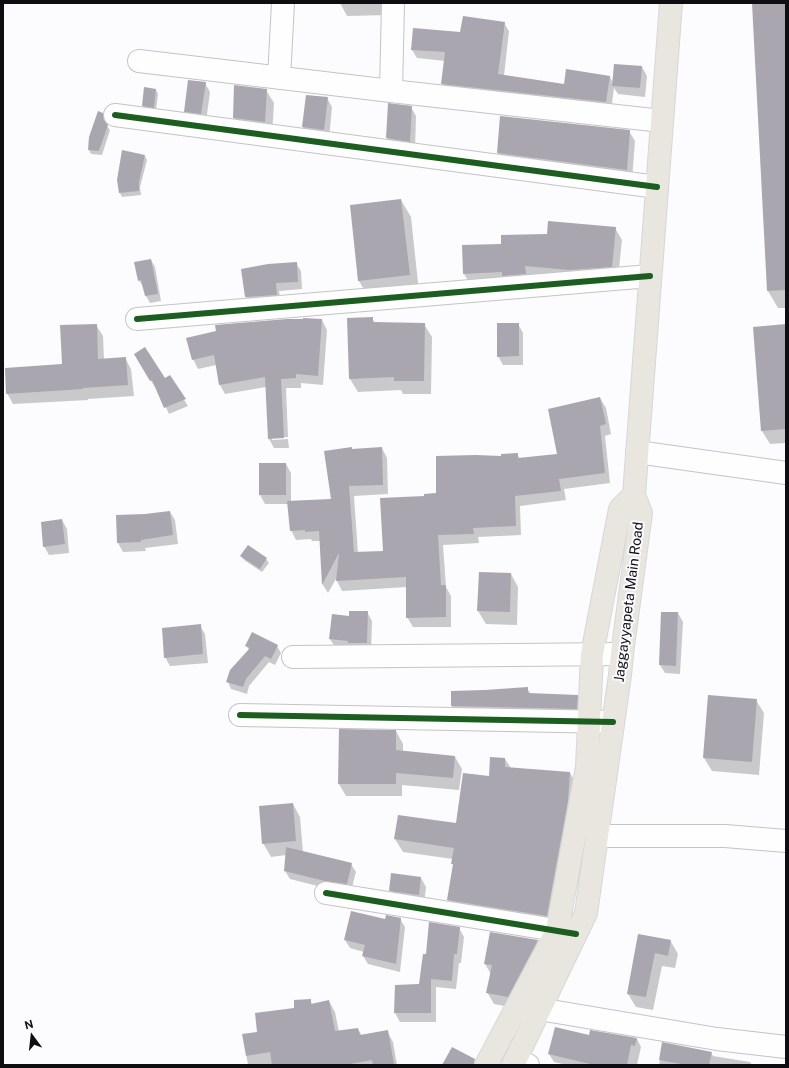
<!DOCTYPE html>
<style>
body{margin:0}
#map{position:relative;width:789px;height:1068px;overflow:hidden;background:#fcfbfd;font-family:"Public Sans",sans-serif}
canvas{display:block}
.frame{position:absolute;inset:0;border:4px solid #0e0d11;pointer-events:none}
.north{position:absolute;left:12px;top:1016px;width:40px;height:40px;-webkit-text-stroke:3px #fbfafe;paint-order:stroke;rotate:345deg;font-size:11px;font-weight:700;line-height:16px;text-align:center;color:#0e0d11}
.north::after{content:'';display:block;margin:auto;width:14px;height:18px;background:#0e0d11;clip-path:polygon(50% 0,100% 100%,50% 72%,0 100%)}
</style>
<div id="map">
<canvas width="789" height="1068"></canvas>
<div class="frame"></div>
<div class="north">N</div>
</div>
<script>
const context = document.querySelector('canvas').getContext('2d');
context.lineJoin = 'round';
function fillPath(path, color) {
  context.fillStyle = color;
  context.fill(path, 'evenodd');
}
function strokePath(path, color, width, dash) {
  context.strokeStyle = color;
  context.lineWidth = width;
  context.lineCap = dash ? 'butt' : 'round';
  context.setLineDash(dash || []);
  context.stroke(path);
}
function write(font, color, halo, rows, align = 'center') {
  context.font = font + ' "Public Sans",sans-serif';
  context.lineWidth = 4;
  context.setLineDash([]);
  context.textBaseline = 'middle';
  context.strokeStyle = halo;
  context.fillStyle = color;
  for (const [text, x, y, turn = 0] of rows) {
    context.save();
    context.translate(x, y);
    context.rotate((+turn || 0) * Math.PI / 180);
    context.textAlign = isNaN(turn) ? turn : align;
    if (halo) context.strokeText(text, 0, 0);
    context.fillText(text, 0, 0);
    context.restore();
  }
}
fillPath(new Path2D(`
 M340,3H394L388,15L347,16Z
 M753,3H786V308H778L768,291Z
 M504,23L509,31L504,76L564,85L610,77L613,83L642,67L647,76L645,97L618,94L614,88L611,111L447,92L442,84L445,61L417,58L412,50L461,33Z
 M205,83L210,92L206,122L190,120L185,111Z
 M156,90L158,94L156,111L145,110L143,106Z
 M266,90L274,103L272,135L242,131L234,118Z
 M327,98L332,107L329,139L309,136L303,127Z
 M411,107L416,116L415,150L392,147L387,138Z
 M102,113L105,118V123L110,130L102,155L91,154L89,150L90,137Z
 M629,131L635,141L632,180L504,163L498,153Z
 M145,156L147,160L140,187L141,195L122,197L120,193Z
 M401,200L411,217L419,292L369,298L359,281Z
 M615,228L622,240L618,278L471,285L464,274L502,245L548,234Z
 M151,260L155,267L161,301L150,303L146,296L144,287H143L139,280Z
 M296,263L301,271L302,289L279,291L281,302L251,305L246,297L242,269Z
 M372,318L375,323L424,324L432,337L431,394H403L401,390L358,392L350,379L348,319Z
 M322,320L327,330L323,385L301,383V388H286L288,437L272,438V440L288,439L289,448H274L269,439L266,387L225,394L220,385L216,365L198,369L193,359Z
 M518,324L523,333V365H503L498,356Z
 M96,325L103,336L104,359L125,358L131,369L134,396L88,399V400L13,404L7,393L63,365Z
 M786,325V443L770,444L762,431Z
 M138,361L165,380L170,377L188,406L169,414L156,386L155,387Z
 M600,398L606,408L611,434L605,436L610,483L564,489L566,500L520,506L521,535L478,537L479,543L443,545L446,587L451,596V627H413L407,617V587L342,591L336,579L328,593L323,585L320,541H312L311,539L296,540L291,530L289,504H265L260,495L286,464L291,473V502L333,500L352,450L382,448L387,458L388,494L354,496L358,553L384,552L425,497L437,494L503,457L517,454L520,459L559,455Z
 M170,512L175,520L178,544L145,548L146,551L123,552L118,543L117,516L145,515Z
 M62,520L67,529L69,553L49,555L44,546Z
 M241,556L266,559L269,563L262,572L244,560Z
 M511,574L518,587L517,625L486,624L478,611Z
 M367,612L372,621L371,652L335,647L330,639L350,617Z
 M678,613L683,622L680,674L665,673L660,665Z
 M200,626L205,634L208,663L170,666L165,657Z
 M246,645L277,646L281,653L275,665L269,662L249,686L247,694L231,689L228,682L249,650Z
 M527,688L531,694L577,696L582,705V717L458,715L452,706V692Z
 M709,697L756,700L764,713L759,775L712,771L704,758Z
 M340,730L396,731L403,744V752L455,757L462,769L459,790L402,785V796H346L339,784Z
 M505,759L511,768L570,773L577,785L554,928L456,912L448,900L454,865L452,863L453,859L403,852L395,839L457,824L490,777Z
 M293,804L300,817L303,852L351,864L356,872L351,891L330,889L290,879L285,871L286,855L271,857L263,843Z
 M421,878L426,887L424,904L395,899L390,890Z
 M400,919L405,927L400,972L368,964L363,956L364,952L350,948L345,940L386,920Z
 M459,928L464,937L461,963H459L456,989L436,987V1022H400L395,1013L420,985L427,956Z
 M639,935L670,940L678,954L675,968L662,966L653,1010L636,1007L628,994Z
 M538,941L544,953L515,1008L494,1004L487,992L491,974L485,964Z
 M310,1000L312,1004L329,1001L335,1012L339,1032L358,1029L362,1036L387,1031L393,1042L397,1065H248L243,1035L258,1033Z
 M590,1036L637,1039L641,1047L637,1065H567L554,1062L549,1054Z
 M663,1044L711,1053L713,1056L750,1062L752,1065H659Z`), '#0003');
fillPath(new Path2D(`
 M752,3H786V290L767,291Z
 M463,16L505,22L498,74L564,84L566,69L610,76L606,102L441,84L445,52L411,50L413,28L460,32Z
 M614,64L642,66L640,88L612,86Z
 M188,80L206,82L201,114L184,112Z
 M234,85L267,89L265,122L233,118Z
 M144,87L156,89L154,108L142,106Z
 M306,95L328,97L324,130L302,127Z
 M388,103L412,106L410,142L386,138Z
 M98,111L103,113L104,120L108,125L99,151L88,150L89,137Z
 M500,116L630,130L627,170L497,153Z
 M122,150L145,155L139,182V191L119,193L117,180Z
 M401,199L410,275L358,281L350,205Z
 M548,221L616,227L612,267L569,270L525,266L526,274L502,276V272L463,274L462,245L501,244V235L547,234Z
 M151,259L158,294L145,296L141,280L138,281L134,262Z
 M297,262L298,282L276,283L277,295L245,297L241,269L268,264Z
 M373,317V322L425,323L424,381H394V377L349,379L347,318Z
 M303,318L322,319L318,376L296,374V378L281,379L284,438L268,439L265,377L219,385L214,355L192,360L186,338L216,331L215,325L287,319H303Z
 M497,323H519V356L497,357Z
 M97,324L98,359L126,357L128,385L83,388V389L6,394L5,368L62,364L60,325Z
 M786,324V429L761,431L753,327Z
 M145,347L165,378L170,375L186,399L164,408L152,380L150,381L134,354Z
 M600,397L606,424L600,426L605,473L559,479L561,491L515,496L516,526L473,528L474,534L438,535L441,585H446V617L406,618V577L336,581L339,553L322,585L319,531L305,532V530L290,531L287,501L331,499L324,451L352,447V449L382,447L383,485L349,486L354,552L383,551L380,498L424,496V494L436,493V456L476,455L501,456V454L518,453V458L557,454L548,409Z
 M259,463H286V495H259Z
 M170,511L173,535L141,540V542L117,543L116,515L145,514Z
 M62,519L65,544L43,547L41,522Z
 M248,545L267,558L260,569L240,556Z
 M479,572L511,573L510,612L477,611Z
 M349,611H368L367,643H348V641L329,639L332,614L349,616Z
 M661,612H678L676,666L659,665Z
 M201,624L203,654L164,658L162,628Z
 M252,632L278,645L271,659L265,656L246,679L243,687L226,682L230,670L250,648L245,646Z
 M528,687V693L578,695L577,709L451,706V691L485,690Z
 M708,695L757,699L752,762L703,758Z
 M339,729L396,730V750L455,756L453,778L396,773V784H338Z
 M490,757L505,758V767L570,772L568,801L547,916L447,900L453,864H451L454,848L394,839L398,815L456,823L463,773L489,776Z
 M293,803L296,841L262,844L259,806Z
 M286,847L352,863L347,884L325,881L284,871Z
 M391,873L421,877L419,895L389,891Z
 M351,911L385,919L386,915L401,918L396,964L362,956L365,945L344,940Z
 M429,922L460,927L457,954H454L452,981L431,979V1013H394L395,985L419,984L423,954H426Z
 M490,932L538,940L508,997L486,993L492,965L484,964Z
 M638,934L671,940L668,956L655,953L646,997L627,994Z
 M311,999V1004L329,1000L335,1031L358,1028L360,1035L388,1030L394,1064L386,1065H373L372,1060L345,1065H272L270,1052L246,1056L242,1034L257,1032L255,1013L294,1008V1000Z
 M555,1027L589,1035L590,1030L637,1038L635,1046L631,1045L627,1065H594L548,1054Z
 M662,1042L712,1052L709,1065H686L659,1060Z
 M452,1047L475,1059L474,1065H442Z`), '#a9a6af');
const minor = new Path2D(`
 M139,61L391,91L662,121
 M279,78L283,3
 M391,91L393,3
 M115,115L657,187
 M137,319L650,276
 M637,452L786,473
 M293,657L622,654
 M240,715L613,722
 M597,836H725L786,841
 M326,893L574,933
 M539,1009L717,1039L786,1047
 M515,1061L528,1065`);
const major = new Path2D(`
 M486,1065L557,931L587,767L592,654L620,509L634,495
 M513,1065L586,913L620,675L622,654L641,513L634,495L671,3`);
strokePath(minor, '#c4c3c6', 24);
strokePath(major, '#d8d7d8', 24);
strokePath(minor, '#fffeff', 22);
strokePath(major, '#e8e6de', 22);
strokePath(new Path2D(`
 M115,115L657,187
 M137,319L650,276
 M240,715L613,722
 M326,893L576,934`), '#1b5e20', 6);
write('14px', '#0e0d11', '#fbfafe', [
 ["Jaggayyapeta Main Road",629,602,-83]
]);
</script>
